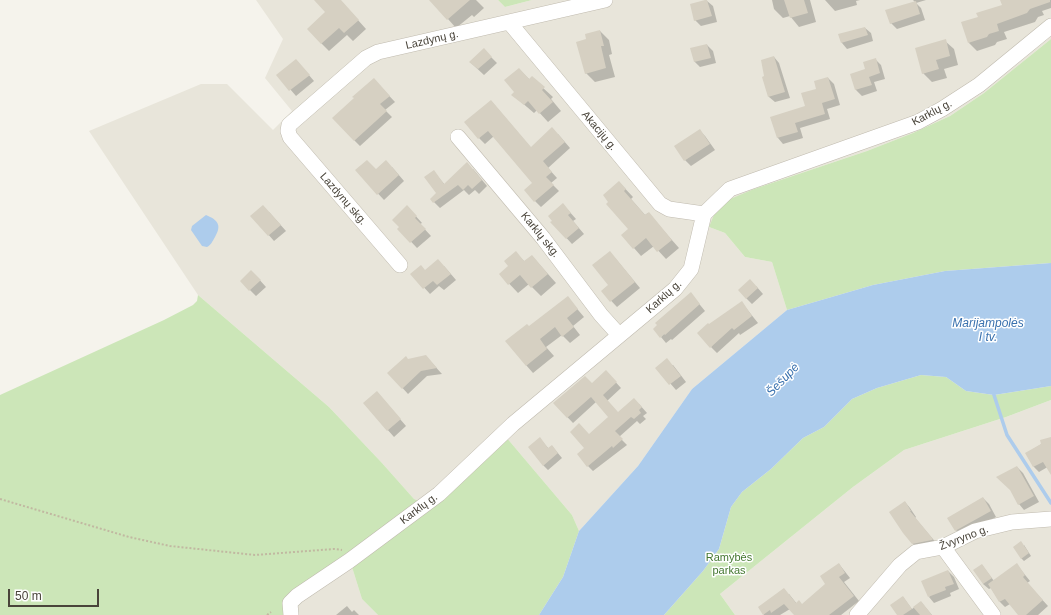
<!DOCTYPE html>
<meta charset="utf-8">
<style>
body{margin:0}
#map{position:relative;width:1051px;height:615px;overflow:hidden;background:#f5f3ec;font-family:Helvetica,sans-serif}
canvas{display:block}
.scale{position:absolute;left:8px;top:589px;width:91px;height:18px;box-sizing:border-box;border:2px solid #49443a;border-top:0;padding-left:5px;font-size:12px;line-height:14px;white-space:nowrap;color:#49443a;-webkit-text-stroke:3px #fff;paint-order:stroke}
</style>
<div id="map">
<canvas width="1051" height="615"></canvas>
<div class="scale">50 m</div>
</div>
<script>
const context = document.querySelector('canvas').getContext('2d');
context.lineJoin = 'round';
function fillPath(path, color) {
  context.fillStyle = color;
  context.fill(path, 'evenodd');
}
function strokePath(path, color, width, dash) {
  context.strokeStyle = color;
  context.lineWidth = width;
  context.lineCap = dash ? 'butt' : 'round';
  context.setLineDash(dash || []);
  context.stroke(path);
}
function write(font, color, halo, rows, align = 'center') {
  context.font = font + ' Helvetica,sans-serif';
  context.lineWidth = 3;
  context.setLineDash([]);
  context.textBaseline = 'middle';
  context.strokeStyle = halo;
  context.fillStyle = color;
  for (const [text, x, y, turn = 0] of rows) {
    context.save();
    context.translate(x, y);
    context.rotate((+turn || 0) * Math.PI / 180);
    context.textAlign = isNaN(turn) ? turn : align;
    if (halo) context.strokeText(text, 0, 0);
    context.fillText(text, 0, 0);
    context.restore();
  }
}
fillPath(new Path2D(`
 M256,0H498L505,7L532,0H1051V39L984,93L950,116L913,133L867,151L754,189L709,227L725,233L745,257L772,262L787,310L692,389L638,466L579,531L572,515L506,437L434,507L414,499L382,463L329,407L198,295L89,131L201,84H227L273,130L292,111L265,78L283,39Z
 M1051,400V615H735L720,594L853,487L904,450L1006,417Z
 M352,567L362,599L378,615H289L296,605Z`), '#e8e5da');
fillPath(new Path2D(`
 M498,0H532L505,7Z
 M1051,39V263L945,271L873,285L787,310L772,262L745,257L725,233L709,227L714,215L728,200L754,189L867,151L913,133L950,116L984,93Z
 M198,295L329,407L382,463L414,499L434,507L506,437L572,515L579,531L563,577L539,615H378L362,599L352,567L296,605L289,615H0V395L164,320L193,305L197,301Z
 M921,375L946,377L966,391L994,395L1051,386V400L1006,417L904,450L853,487L720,594L735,615H664L703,571L719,549L731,507L742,492L771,469L803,438L824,427L852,399L877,388Z`), '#cce6b8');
fillPath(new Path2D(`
 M206,215C218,220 222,225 215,237C212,242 211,245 207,247L202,246L191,230L192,226Z
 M1051,263V386L994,395L966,391L946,377L921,375L877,388L852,399L824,427L803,438L771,469L742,492L731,507L719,549L703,571L664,615H539L563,577L579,531L638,466L692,389L787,310L873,285L945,271Z`), '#adccec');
fillPath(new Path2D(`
 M315,0H340L366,29L353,41L347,35L329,51L321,43L327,12Z
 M439,0H476L484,8L474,17L472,15L456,28L448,19Z
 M772,0H810L816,22L799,27L790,16L783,18L774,9Z
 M825,0H860L856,1L857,5L835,11Z
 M913,0H926L916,3L921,8L925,20L897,29L891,23L915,2Z
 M1001,0H1051V8L1042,11L1044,15L1038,17L1035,22L1004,32L1007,39L997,42L995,45L977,51L969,43L979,17L1003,6Z
 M707,1L713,6L717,22L701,26L695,20Z
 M865,28L871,33L873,41L847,49L842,43L839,35Z
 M600,31L609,40L612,54L609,55L615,77L595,82L586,73L587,40Z
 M945,41L954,49L958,65L944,69L947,78L932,82L923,73Z
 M707,45L713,51L716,63L700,67L694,61Z
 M490,56L497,63L484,75L470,62Z
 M774,57L779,63L790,98L775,102L769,97L765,77Z
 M875,59L881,65L885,79L874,82L877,91L862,96L856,90L851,75L866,70Z
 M296,60L314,81L296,96L278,75Z
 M519,69L530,80L532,78L553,97L551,99L561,111L548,122L537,110L534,113L513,95L516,92Z
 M828,78L834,84L840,105L827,109L830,119L800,128L803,138L783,144L778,138L771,118L806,107L817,89Z
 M379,85L395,102L385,110L392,117L360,146L354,140Z
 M491,101L531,148L558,134L570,148L548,168L557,178L551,183L559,191L541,207L535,201L534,183L494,136L485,144L479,138Z
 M699,130L705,136L715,150L691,166L685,160Z
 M392,167L404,181L384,200L356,170L376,171Z
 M473,169L487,186L479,194L475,190L469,195L464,190L440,208L431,199L437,193L434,172L445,185Z
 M619,182L633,197L631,199L645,215L648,213L679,248L666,259L654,246L641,256L634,248Z
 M568,210L576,219L573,221L584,234L572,244L552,222Z
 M269,212L286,231L274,241L252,216Z
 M413,213L422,223L420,224L431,236L417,248L399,229Z
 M516,253L525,262L532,256L556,283L541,296L529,284L518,293L500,274L510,267Z
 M615,258L640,288L617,307L602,291L609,285Z
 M444,266L456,280L444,290L439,286L430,294L412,274Z
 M257,277L266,287L256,296L241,281Z
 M756,286L763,294L752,304L746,298Z
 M568,298L584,317L573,326L580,335L570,343L562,335L546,347L554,356L533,373L526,365L530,327Z
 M696,300L705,311L672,340L671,339L666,343L661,337Z
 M742,303L758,323L740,335L739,333L717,353L711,347Z
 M408,360L432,363L442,374L427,376L408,394L389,373Z
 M673,365L686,382L676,390L657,368Z
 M611,377L621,388L607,401L618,413L639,404L647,413L643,416L646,419L640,424L637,421L619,437L627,445L593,471L588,466L586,448L589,435L610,417L596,402L573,423L554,403L592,384Z
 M382,398L406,426L394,437L364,403Z
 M1051,438V465L1039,472L1034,467L1027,453Z
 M540,439L549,449L552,446L562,458L548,470L543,465Z
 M1017,467L1023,473L1039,502L1024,510L1019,504Z
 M983,498L989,504L996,517L961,536L956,530Z
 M905,502L910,508L916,517L915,518L938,545L919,549L913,544Z
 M1024,545L1031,556L1024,561L1021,558Z
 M839,564L850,578L844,582L859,601L841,615H795L790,609L780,615H764L759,607L789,594L797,604L802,605L827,584Z
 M982,565L994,581L1017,565L1030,581L1027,583L1048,606L1038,615H1019L1010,604L1005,607L1000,602L991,588L989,589L983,584Z
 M948,571L954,577L959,589L950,593L951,596L934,603L929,597Z
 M903,597L912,609L921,602L932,615H898Z
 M347,606L352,612L354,610L359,615H336Z`), '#0003');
strokePath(new Path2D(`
 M994,395L1007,435L1051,503`), '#adccec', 3.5);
fillPath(new Path2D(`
 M314,0H341L359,20L344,33L339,28L321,44L307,29L325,12Z
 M429,0H470L447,20Z
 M705,0H707L712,16L694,21L690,4Z
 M784,0H804L808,13L790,18Z
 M1000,0H1050V2L1030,9L1027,13L997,24L999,31L989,34L987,37L968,43L961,22L978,17L976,13L1002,5Z
 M916,1L920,14L890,24L885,10Z
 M865,27L868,35L841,43L838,34Z
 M600,30L604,46H601L606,68L585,74L576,42L586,39L585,34Z
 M946,39L950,56L936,60L939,69L922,74L915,48Z
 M707,44L711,58L694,62L690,48Z
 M484,48L492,57L478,69L469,62Z
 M774,56L785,92L768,97L762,77L764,76L761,60Z
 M876,58L880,73L869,77L872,85L855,90L850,74L865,69L863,62Z
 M296,59L310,75L289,91L276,75Z
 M519,68L529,79L532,76L545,87L542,90L553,102L539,114L528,101L524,105L511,95L514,92L504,80Z
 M828,77L835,99L822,103L825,114L795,123L798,132L777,138L770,117L805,106L801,93L816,89L814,81Z
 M374,78L390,96L380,104L387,111L354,141L332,118L354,98L352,97Z
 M491,100L531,147L552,127L565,142L543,161L552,172L546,177L554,185L534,202L524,190L532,183L488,131L478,139L464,122Z
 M700,129L710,144L684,161L674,146Z
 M367,160L376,169L386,160L399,175L377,195L355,170Z
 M467,162L482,180L472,189L468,185L463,190L458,185L433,203L430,199L436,193L424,177L434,170L444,184Z
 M619,181L626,189L624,191L645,215L649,212L672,240L657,252L646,238L633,249L621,235L628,229L606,204L608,202L603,195Z
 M563,203L571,213L568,215L579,228L566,239L550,222L552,221L548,216Z
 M263,205L281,225L268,236L250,216Z
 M407,205L417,216L415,218L426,229L410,243L397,229L399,227L392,220Z
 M516,251L524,261L532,255L548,274L531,288L520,275L508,285L499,274L508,266L504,261Z
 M610,251L635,282L610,302L601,291L608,285L592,265Z
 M438,259L451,274L437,285L433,281L423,289L410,274L421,265L425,270Z
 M251,270L261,280L249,291L240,281Z
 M750,279L758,288L746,299L738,290Z
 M691,292L700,304L665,335L664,334L660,338L653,329L657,325L655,323Z
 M568,296L578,309L567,318L574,327L562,337L555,327L540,339L547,349L526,366L505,341L527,324L529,326Z
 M742,301L752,316L734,330L732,328L710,348L697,333L708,323L709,324Z
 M426,355L437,368L421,371L402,389L387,373L406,356L408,359Z
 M667,358L681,376L669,385L655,368Z
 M606,370L617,382L603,395L618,412L634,398L642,407L639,410L641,413L634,419L631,417L615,431L623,439L613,448L612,446L587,467L577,454L584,448L570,432L579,423L589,434L608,417L591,397L567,418L553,403L585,376L592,383Z
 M377,391L401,419L387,431L363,403Z
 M540,437L548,448L552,445L558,453L543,466L528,447Z
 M1051,437V475L1043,462L1033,467L1025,453L1041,444L1040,440Z
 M1017,466L1034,496L1018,505L1010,490L996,477Z
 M983,497L991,511L955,531L947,518Z
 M905,501L911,511H910L933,539L932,540L912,544L903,533L889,512Z
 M1021,541L1029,553L1021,559L1013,547Z
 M839,563L845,573L839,577L854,596L829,615H794L784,604L771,613L770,610L763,615L758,607L784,588L796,603L799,600L802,604L825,584L820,576Z
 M1017,563L1025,575L1023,577L1043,600L1026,615H1018L1005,599L999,602L988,584Z
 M982,564L992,578L983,584L973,570Z
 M948,570L954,584L945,587L946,590L928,597L921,581Z
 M903,596L912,609L903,615H897L890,605Z
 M921,601L932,615H920L913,607Z`), '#d6d0c2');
const minor = new Path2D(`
 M509,22L660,204L669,209L704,214
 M458,137L543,238L601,315L619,335
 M400,265L290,137L288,131L289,125L366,58L378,52L605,0
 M943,547L993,615
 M291,615L290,603L297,596L349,561L439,494L513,424L675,289L691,269L704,214L730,189L918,122L942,109L979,85L1051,26
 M857,615L900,565L916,552L943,547L975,531L1012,522L1051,519`);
strokePath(minor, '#c0bbaf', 16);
strokePath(new Path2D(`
 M0,499L129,537L170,546L255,555L334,549L342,550
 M267,615L271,612`), '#c1b8a1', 2, [2, 2]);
strokePath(minor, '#fff', 15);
write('11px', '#49443a', '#fff', [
 ["Lazdynų g.",432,40,-13],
 ["Karklų g.",932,113,-28],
 ["Akacijų g.",599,131,50],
 ["Lazdynų skg.",343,199,49],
 ["Karklų skg.",540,235,51],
 ["Karklų g.",664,297,-42],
 ["Karklų g.",419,509,-37],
 ["Žvyryno g.",964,538,-21]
]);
write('11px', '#447730', '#fff', [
 ["Ramybės",729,558],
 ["parkas",729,571]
]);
write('italic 12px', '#3971ae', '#fff', [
 ["Marijampolės",988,324],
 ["I tv.",988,338],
 ["Šešupė",783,380,-46]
]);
</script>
